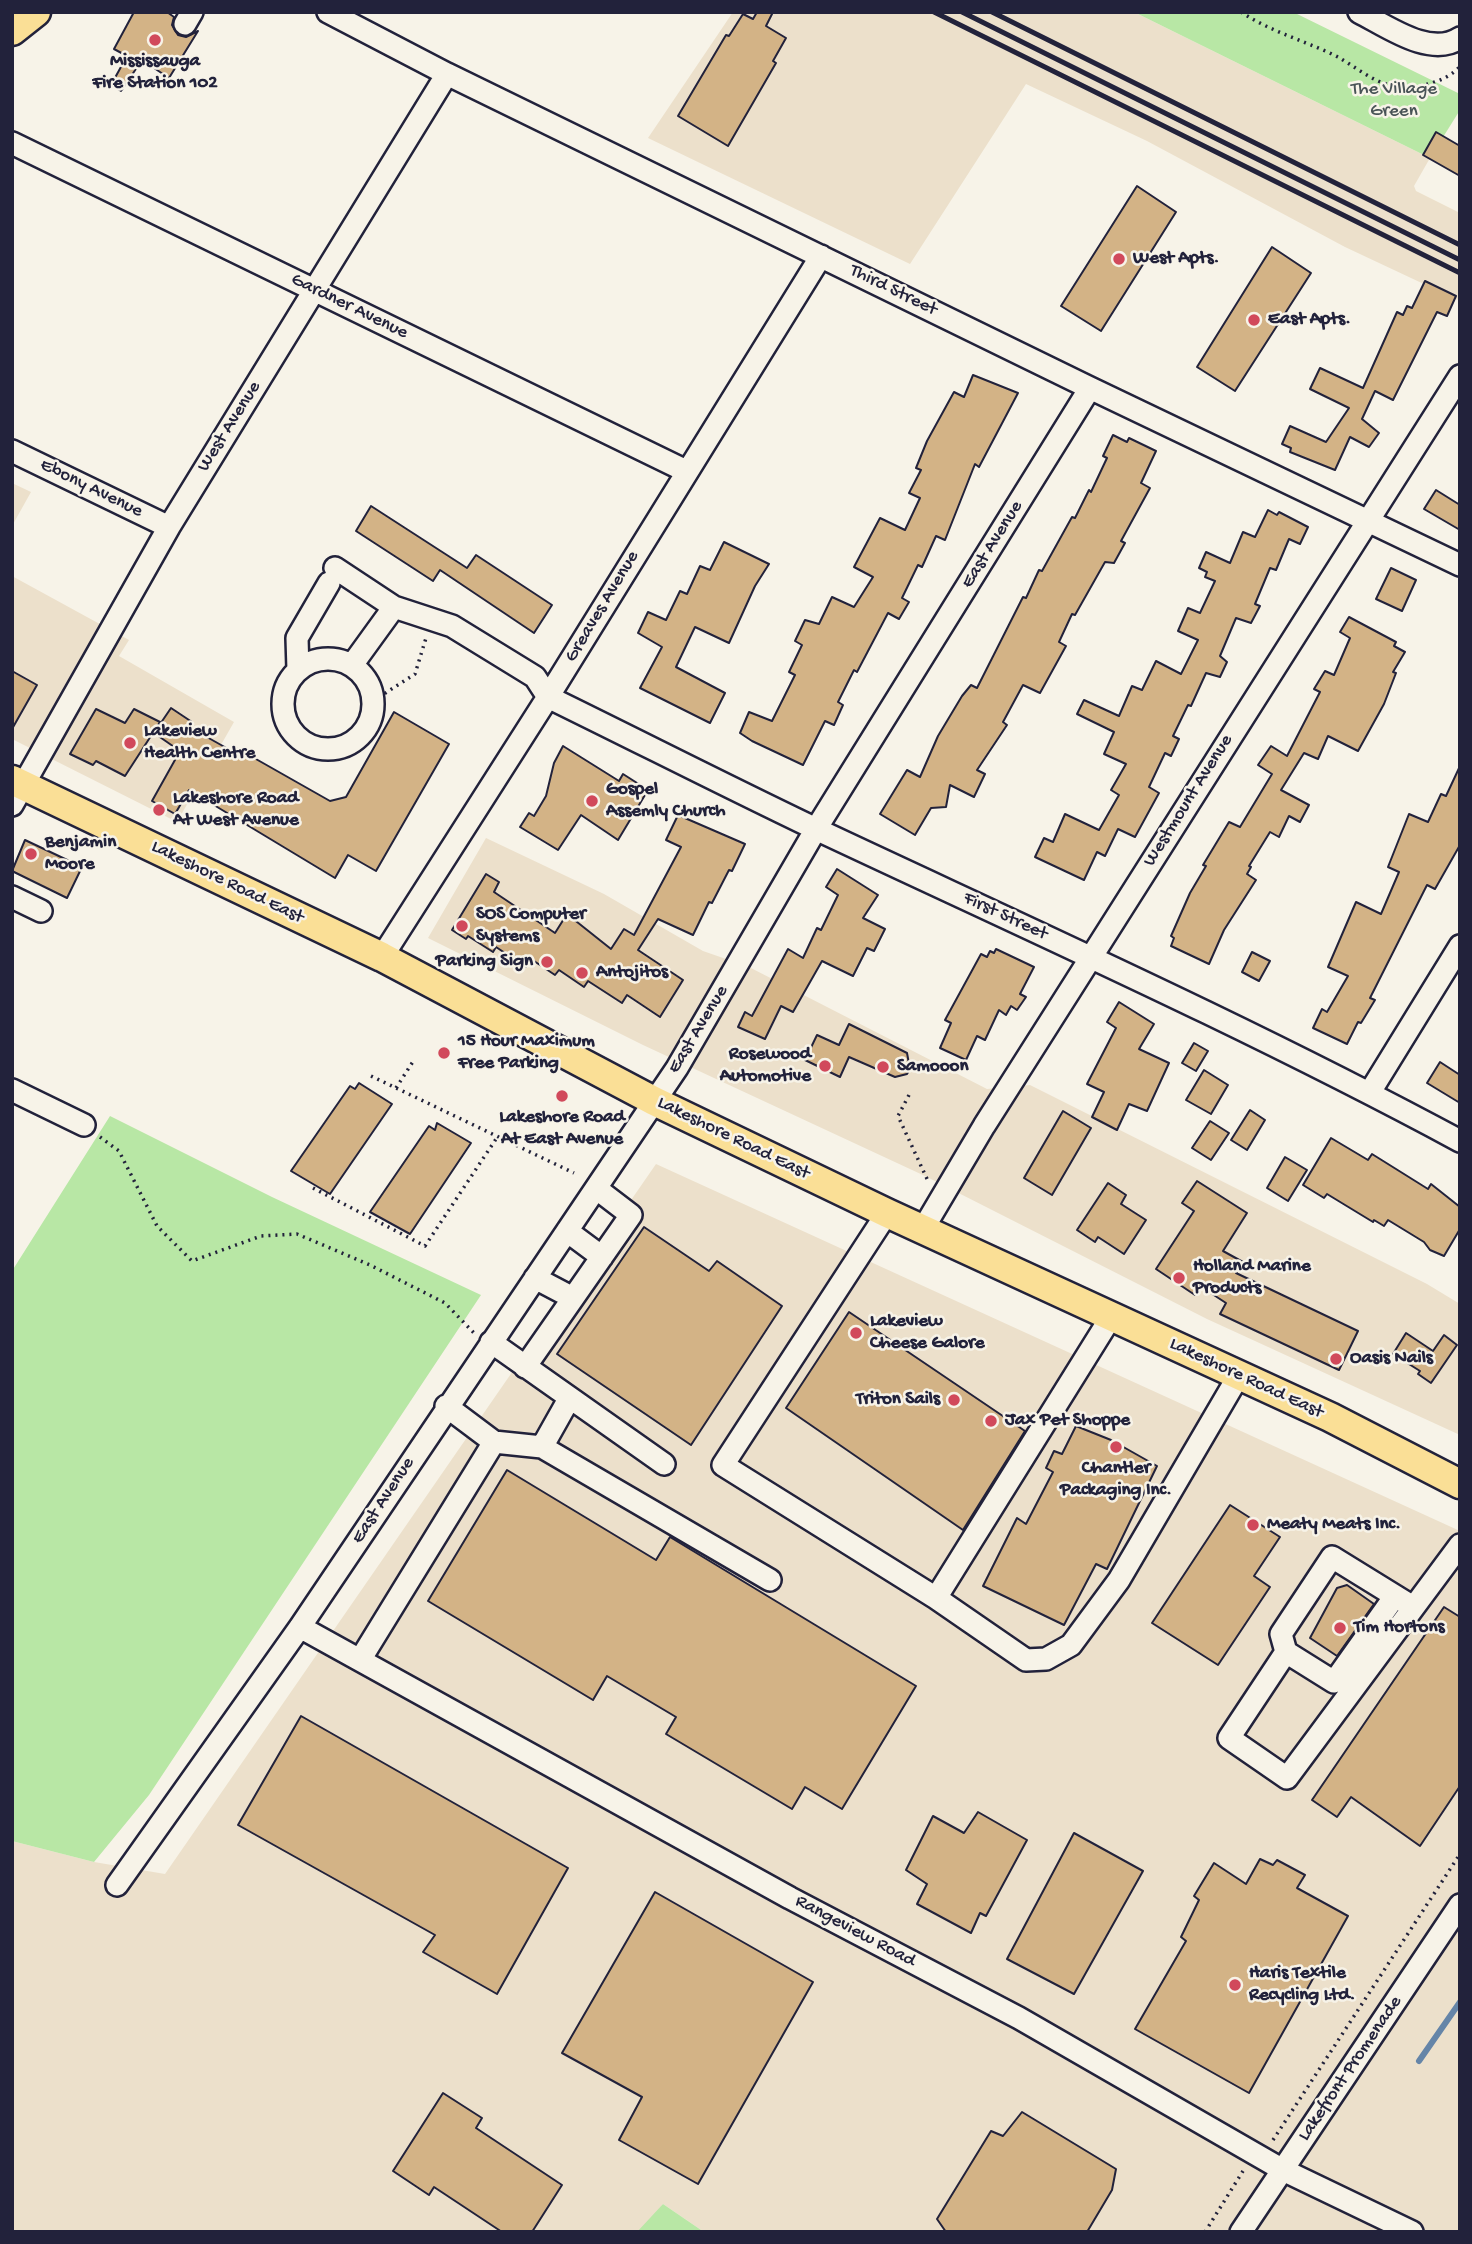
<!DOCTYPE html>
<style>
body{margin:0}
#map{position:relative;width:1472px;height:2244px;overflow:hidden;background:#f7f3e8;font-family:"Gochi Hand",sans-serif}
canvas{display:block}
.frame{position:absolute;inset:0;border:14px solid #22223b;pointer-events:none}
</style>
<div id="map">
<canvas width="1472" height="2244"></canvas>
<div class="frame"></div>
</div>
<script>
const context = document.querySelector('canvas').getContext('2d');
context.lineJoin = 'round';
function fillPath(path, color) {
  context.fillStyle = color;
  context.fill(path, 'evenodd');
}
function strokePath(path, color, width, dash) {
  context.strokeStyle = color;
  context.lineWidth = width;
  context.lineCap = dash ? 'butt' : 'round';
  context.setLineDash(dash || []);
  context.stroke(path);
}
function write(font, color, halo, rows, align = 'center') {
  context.font = font + ' "Gochi Hand",sans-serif';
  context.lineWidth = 5;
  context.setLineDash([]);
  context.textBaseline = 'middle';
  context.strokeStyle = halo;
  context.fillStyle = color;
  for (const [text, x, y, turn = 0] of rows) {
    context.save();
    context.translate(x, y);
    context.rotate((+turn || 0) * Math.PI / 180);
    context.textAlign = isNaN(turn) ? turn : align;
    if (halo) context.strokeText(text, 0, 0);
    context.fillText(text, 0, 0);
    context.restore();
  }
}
fillPath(new Path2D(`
 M733,12H1134L1430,158L1414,186L1416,191L1460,213V301L1345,247L1147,141L1026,84L910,264L648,138Z
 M12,483L31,492L12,526Z
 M12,576L129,640L119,656L234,722L177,822L12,739Z
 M486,838L604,894L703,951L749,967L987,1089L1030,1085L1427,1284L1460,1304V1435L1207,1319L925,1176L643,1045L428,938Z
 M656,1164L1460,1531V2232H704L663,2204L644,2232H12V1841L94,1862L165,1874Z`), '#ece0cb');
fillPath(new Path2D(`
 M1134,12H1293L1460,94V110L1430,158Z
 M110,1116L272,1197L481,1295L149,1795L94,1862L12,1841V1271Z
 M663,2204L704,2232H637Z`), '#b8e7a5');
strokePath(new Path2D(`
 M1419,2061L1460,2002`), '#6585a8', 6);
const building = new Path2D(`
 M134,12H167L174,17L172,25L178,35L186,37L198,31L169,78L142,60L121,91L111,85L127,56L114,49Z
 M757,12H773L766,26L786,38L773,61L776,63L728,146L678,116L726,35L729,36L743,14L753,19Z
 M1436,132L1460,146V176L1423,155Z
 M1137,186L1176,212L1101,331L1061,306Z
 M1272,247L1311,273L1235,391L1197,367Z
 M1425,281L1456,296L1447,316L1437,312L1393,400L1375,391L1362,419L1379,433L1369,447L1350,437L1335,470L1290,452L1291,448L1282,444L1290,426L1326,442L1349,408L1310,389L1320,368L1363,388L1397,312L1403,315L1407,306L1412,308Z
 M973,375L1018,393L979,467L975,464L945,540L936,536L922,567L918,565L902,598L909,602L899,619L888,613L857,672L854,670L838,702L843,705L834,725L825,721L803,765L752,741L740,733L749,712L772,721L795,675L789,672L802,645L795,641L805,620L819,624L832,597L854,607L873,577L854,567L880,518L905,530L920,498L909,493L921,470L916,468L927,441L954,392L964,397Z
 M1113,435L1127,442L1129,438L1156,451L1141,483L1150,488L1121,541L1125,543L1114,563L1105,562L1075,615L1072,614L1059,642L1066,646L1040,693L1023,685L1003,722L1007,725L977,770L985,774L974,797L950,785L946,807L931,808L915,835L880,814L907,770L920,777L938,736L962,696L971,685L977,688L1023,597L1026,598L1039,570L1042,571L1072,517L1075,518L1089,490L1091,492L1107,458L1103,456Z
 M1436,490L1460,505V530L1424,509Z
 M371,506L467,568L476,555L552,605L534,633L440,570L433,581L356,531Z
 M1268,510L1277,515L1279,512L1308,527L1300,544L1289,539L1276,570L1270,568L1255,604L1260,606L1251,623L1236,618L1220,656L1227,662L1220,677L1206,673L1191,706L1188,705L1173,736L1179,739L1171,756L1165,753L1149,787L1159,793L1135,837L1118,829L1105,856L1097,852L1084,880L1035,857L1044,838L1053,842L1065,814L1099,830L1119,795L1111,790L1126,764L1104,754L1114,732L1077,714L1084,700L1119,716L1132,686L1142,690L1156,661L1181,674L1198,640L1178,631L1188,608L1200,613L1215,581L1205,577L1207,572L1199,568L1206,552L1230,563L1243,532L1255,537Z
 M724,542L769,564L755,586L729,643L695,627L676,667L725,693L710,723L640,688L662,647L638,633L648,612L666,620L680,591L687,594L700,566L710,570Z
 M1391,568L1416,580L1402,611L1376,599Z
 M1349,617L1396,642L1394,646L1405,652L1393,672L1396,673L1384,704L1358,751L1328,736L1318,759L1304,753L1281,790L1309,805L1300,822L1289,816L1279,837L1270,832L1249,866L1251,867L1247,874L1256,880L1224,930L1209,964L1171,946L1174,938L1171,936L1190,893L1206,866L1203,865L1229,822L1240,827L1272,774L1258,765L1271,746L1287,756L1320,692L1314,689L1325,671L1334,675L1350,638L1340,632Z
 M12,671L37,685L12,729Z
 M171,708L192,722L189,727L230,750L233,746L330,801L346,797L394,712L449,744L376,871L348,855L335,878L189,790L175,814L152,801L180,751L154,733Z
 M96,709L125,723L134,709L160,722L125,776L96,761L93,765L70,754Z
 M563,746L619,781L623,774L648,790L618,840L581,815L558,850L520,827L529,813L534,816L546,796L554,763Z
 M1460,766V845L1435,889L1427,885L1370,998L1375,1000L1361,1023L1358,1022L1347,1044L1313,1028L1322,1009L1327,1012L1348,976L1328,967L1356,902L1381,914L1399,872L1388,867L1409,814L1428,822L1441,794L1446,796Z
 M678,815L745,844L732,871L729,870L712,903L709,902L693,935L658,919L638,950L683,980L660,1017L627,995L622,1003L588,981L584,987L559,970L555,975L531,959L526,967L496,947L493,952L468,936L466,939L452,930L486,874L499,882L494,892L555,933L567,914L611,949L624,929L634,935L681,847L666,840Z
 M25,840L82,867L67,898L12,871Z
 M837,869L878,895L863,918L885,929L874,951L867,948L853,976L822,961L793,1012L781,1006L765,1039L738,1027L745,1012L752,1016L788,949L803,958L817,928L821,930L838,895L826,887Z
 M996,949L1034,967L1020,994L1026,997L1017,1010L1011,1006L1006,1015L999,1010L985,1040L977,1036L966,1060L940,1048L951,1023L945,1020L981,954L987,957L990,951L994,953Z
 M1252,952L1270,961L1259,981L1242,972Z
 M1119,1002L1154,1024L1139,1049L1169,1063L1147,1111L1129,1104L1117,1130L1092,1117L1104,1092L1087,1084L1116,1028L1107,1022Z
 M849,1024L907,1053L910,1069L907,1074L895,1077L849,1057L840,1077L805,1060L817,1035L839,1045Z
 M1194,1043L1208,1051L1196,1071L1182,1063Z
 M1440,1062L1460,1075V1103L1427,1083Z
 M1204,1070L1228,1085L1211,1114L1186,1100Z
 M359,1083L392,1104L330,1194L291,1171L350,1086L355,1089Z
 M1250,1110L1265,1120L1247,1150L1231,1140Z
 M1063,1111L1091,1128L1052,1195L1024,1178Z
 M1210,1121L1229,1133L1211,1160L1192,1148Z
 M437,1123L471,1143L410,1234L370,1212L429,1126L435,1130Z
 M1331,1138L1368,1160L1372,1154L1428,1189L1431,1184L1460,1207V1229L1444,1256L1430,1250L1424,1242L1388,1220L1384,1226L1374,1220L1373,1222L1327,1194L1324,1198L1303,1185Z
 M1285,1157L1307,1170L1288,1201L1267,1188Z
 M1197,1181L1247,1213L1223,1251L1243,1262L1236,1273L1358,1331L1339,1370L1220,1314L1226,1303L1200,1286L1195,1295L1156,1269L1194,1211L1182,1203Z
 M1108,1183L1126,1195L1121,1204L1146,1220L1124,1254L1098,1237L1095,1242L1077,1230Z
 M644,1227L709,1271L717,1261L782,1306L691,1445L557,1354Z
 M849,1312L1025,1431L963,1530L786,1408Z
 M1406,1333L1433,1351L1444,1335L1457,1345L1431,1383L1418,1374L1420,1371L1393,1354Z
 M1076,1426L1111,1440L1157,1466L1107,1569L1096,1564L1064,1625L983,1586L1017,1518L1026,1524L1053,1472L1046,1468L1054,1451L1062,1454Z
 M507,1470L656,1560L670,1537L916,1686L842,1809L805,1787L792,1809L666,1734L676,1717L607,1676L593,1700L428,1601Z
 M1230,1505L1280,1537L1254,1576L1270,1587L1218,1665L1152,1623Z
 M1347,1585L1374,1604L1337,1656L1310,1638L1337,1588Z
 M1444,1607L1460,1617V1786L1420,1846L1351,1797L1337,1817L1312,1800Z
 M301,1716L568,1868L497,1994L423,1952L435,1935L238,1825Z
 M978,1812L1027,1840L986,1916L980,1913L971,1933L917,1904L927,1884L906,1870L933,1816L964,1833Z
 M1074,1833L1143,1871L1074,1994L1007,1959Z
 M1260,1859L1273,1865L1277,1860L1305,1875L1297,1888L1348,1916L1249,2093L1135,2029L1186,1941L1181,1937L1199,1900L1194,1896L1214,1863L1246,1884Z
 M655,1892L813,1982L698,2184L619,2140L642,2097L562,2053Z
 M443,2093L482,2118L476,2128L562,2185L532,2232H502L434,2187L429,2195L393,2171Z
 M1022,2112L1116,2169L1112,2190L1087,2232H946L937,2219L991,2131L1003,2136Z`);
fillPath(building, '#d3b386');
strokePath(building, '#22223b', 2);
const minor = new Path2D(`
 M328,12L447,74L1090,388L1460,565
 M1359,12C1387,26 1430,58 1460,38
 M185,24L192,12
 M12,143L686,471
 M12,451L169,527
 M335,568L394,607L452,626L535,677L548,697C638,741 728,787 818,830C1033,931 1250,1028 1460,1141
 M283 704a45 45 0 1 1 90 0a45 45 0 1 1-90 0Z
 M352,665L394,607
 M298,670L297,638L329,583
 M12,805L169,527L447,74
 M12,897L41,911
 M382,957L548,697L821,256
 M12,1090L84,1125
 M1370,1092L1460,946
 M887,1213L723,1465L936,1598L1026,1660L1046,1659L1071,1645L1119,1580L1239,1375
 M923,1229L984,1126L1460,376
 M567,1231L602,1257
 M535,1278L573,1298
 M491,1342L664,1464
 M525,1367L631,1215L597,1189
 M446,1406L494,1442
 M542,1447L770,1580
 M1395,1596L1334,1682L1286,1652L1281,1634L1332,1557L1413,1607
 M936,1598L1111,1317
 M300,1627L790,1898L1019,2018L1283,2170L1412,2232
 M1286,1652L1229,1738L1287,1778L1460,1545
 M360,1660L494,1442L542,1447L569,1399
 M117,1885L300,1627L677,1068L816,829L1090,388
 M1241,2232L1460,1905`);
const major = new Path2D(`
 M12,31L36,12
 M12,780L382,957L654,1101L887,1213L1330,1417L1460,1484`);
strokePath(minor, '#22223b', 26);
strokePath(major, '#22223b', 33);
strokePath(new Path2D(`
 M1241,12C1271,32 1306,41 1338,57C1354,66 1372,81 1390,85C1410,91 1447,83 1460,66
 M373,701L415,674L426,638
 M371,1076L574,1173
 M396,1088L414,1060
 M909,1095L898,1116L928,1181
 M100,1137L119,1151L157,1226L192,1261L261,1236L297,1234L370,1265L445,1303L474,1333
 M313,1188L425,1246L498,1136
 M1273,2140L1460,1854
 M1205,2232L1243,2171`), '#22223b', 3.5, [2, 5]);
strokePath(minor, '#f7f3e8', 21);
strokePath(major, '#fadf96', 28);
strokePath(new Path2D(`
 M934,12L1460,273
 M962,12L1460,260
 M992,12L1460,245`), '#22223b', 5);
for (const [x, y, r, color] of [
 [155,40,7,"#d1495b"],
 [1119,259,7,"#d1495b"],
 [1254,320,7,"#d1495b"],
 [130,743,7,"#d1495b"],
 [592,801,7,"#d1495b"],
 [159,810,7,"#d1495b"],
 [31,854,7,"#d1495b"],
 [462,926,7,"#d1495b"],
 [547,962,7,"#d1495b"],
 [582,973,7,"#d1495b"],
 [444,1053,7,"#d1495b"],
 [825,1066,7,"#d1495b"],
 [883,1067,7,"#d1495b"],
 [562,1096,7,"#d1495b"],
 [1179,1278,7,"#d1495b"],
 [856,1333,7,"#d1495b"],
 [1336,1359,7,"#d1495b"],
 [954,1400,7,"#d1495b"],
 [991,1421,7,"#d1495b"],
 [1116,1447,7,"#d1495b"],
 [1253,1525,7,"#d1495b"],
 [1340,1628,7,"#d1495b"],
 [1235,1985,7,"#d1495b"]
]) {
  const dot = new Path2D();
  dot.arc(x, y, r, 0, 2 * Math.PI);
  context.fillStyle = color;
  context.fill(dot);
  strokePath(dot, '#f7f3e8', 2.5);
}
write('bold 19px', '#22223b', '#f7f3e8', [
 ["Mississauga",155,62,"center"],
 ["Fire Station 102",155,84,"center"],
 ["West Apts.",1133,259],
 ["East Apts.",1268,320],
 ["Lakeview",144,732],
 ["Health Centre",144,754],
 ["Gospel",606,790],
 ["Assemly Church",606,812],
 ["Lakeshore Road",173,799],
 ["At West Avenue",173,821],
 ["Benjamin",45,843],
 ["Moore",45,865],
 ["SOS Computer",476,915],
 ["Systems",476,937],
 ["Parking Sign",533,962,"right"],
 ["Antojitos",596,973],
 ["15 Hour Maximum",458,1042],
 ["Free Parking",458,1064],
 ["Rosewood",811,1055,"right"],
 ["Automotive",811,1077,"right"],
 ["Samooon",897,1067],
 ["Lakeshore Road",562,1118,"center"],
 ["At East Avenue",562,1140,"center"],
 ["Holland Marine",1193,1267],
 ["Products",1193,1289],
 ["Lakeview",870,1322],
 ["Cheese Galore",870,1344],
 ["Oasis Nails",1350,1359],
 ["Triton Sails",940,1400,"right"],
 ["Jax Pet Shoppe",1005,1421],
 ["Chantler",1116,1469,"center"],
 ["Packaging Inc.",1116,1491,"center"],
 ["Meaty Meats Inc.",1267,1525],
 ["Tim Hortons",1354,1628],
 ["Haris Textile",1249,1974],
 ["Recycling Ltd.",1249,1996]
], 'left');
write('19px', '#485356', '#f7f3e8', [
 ["The Village",1394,90],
 ["Green",1394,112]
]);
write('19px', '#22223b', '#f7f3e8', [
 ["Third Street",893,291,26],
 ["Gardner Avenue",349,307,26],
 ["West Avenue",230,427,-58],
 ["Ebony Avenue",91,489,26],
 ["East Avenue",993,545,-58],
 ["Greaves Avenue",603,607,-59],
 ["Westmount Avenue",1189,801,-58],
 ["Lakeshore Road East",227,883,26],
 ["First Street",1005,917,25],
 ["East Avenue",699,1030,-59],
 ["Lakeshore Road East",733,1139,26],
 ["Lakeshore Road East",1246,1379,25],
 ["East Avenue",384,1501,-57],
 ["Rangeview Road",855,1932,28],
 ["Lakefront Promenade",1351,2069,-56]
]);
</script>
